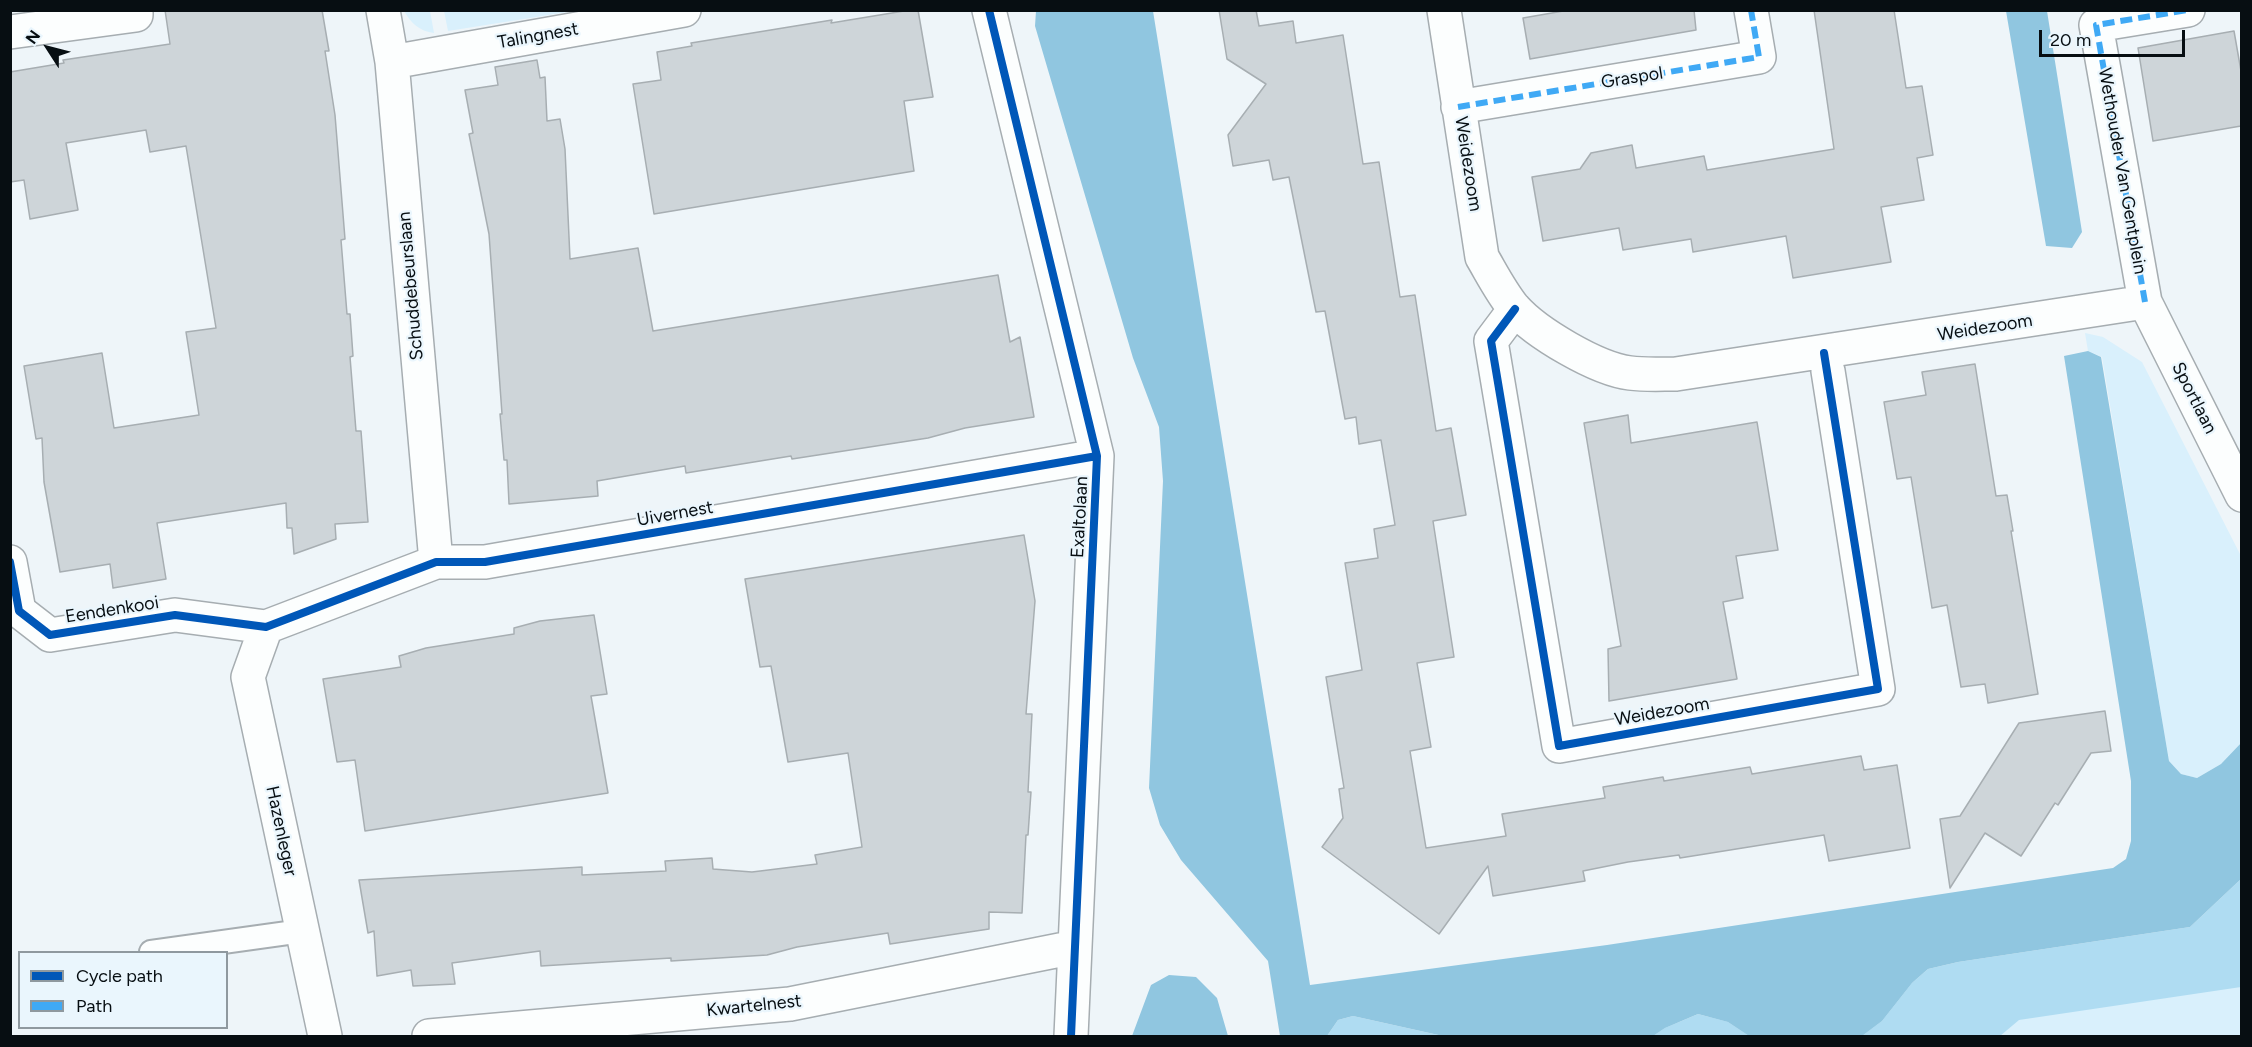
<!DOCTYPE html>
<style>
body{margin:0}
#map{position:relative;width:2252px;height:1047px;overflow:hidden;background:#eef5f9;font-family:Figtree,sans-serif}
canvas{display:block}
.frame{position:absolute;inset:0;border:12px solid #070e12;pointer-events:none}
.legend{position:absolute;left:18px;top:951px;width:210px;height:78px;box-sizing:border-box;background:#eaf6fd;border:2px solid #8f999f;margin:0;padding:8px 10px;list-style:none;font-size:18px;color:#070e12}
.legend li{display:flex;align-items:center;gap:12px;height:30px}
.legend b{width:30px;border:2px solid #8f999f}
.north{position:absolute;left:18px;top:18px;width:60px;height:60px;-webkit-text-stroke:4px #eaf6fd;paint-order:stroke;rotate:306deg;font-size:16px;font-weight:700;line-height:24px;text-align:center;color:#070e12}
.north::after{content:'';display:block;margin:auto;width:21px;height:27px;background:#070e12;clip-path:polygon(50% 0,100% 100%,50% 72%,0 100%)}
.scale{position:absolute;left:2039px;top:30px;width:146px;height:27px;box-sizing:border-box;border:3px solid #070e12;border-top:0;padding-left:8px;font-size:18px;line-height:21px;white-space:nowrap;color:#070e12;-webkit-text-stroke:4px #eaf6fd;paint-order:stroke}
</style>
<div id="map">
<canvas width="2252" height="1047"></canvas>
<div class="frame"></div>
<ul class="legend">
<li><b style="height:8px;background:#0057b8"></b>Cycle path</li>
<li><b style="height:8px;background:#3fa9f5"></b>Path</li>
</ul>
<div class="north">N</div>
<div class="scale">20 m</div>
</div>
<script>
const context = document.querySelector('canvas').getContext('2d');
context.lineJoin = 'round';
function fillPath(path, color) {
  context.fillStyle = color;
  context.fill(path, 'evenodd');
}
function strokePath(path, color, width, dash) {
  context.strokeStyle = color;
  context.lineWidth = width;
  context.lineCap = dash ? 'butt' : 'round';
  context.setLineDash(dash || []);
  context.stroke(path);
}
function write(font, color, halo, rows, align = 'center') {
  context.font = font + ' Figtree,sans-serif';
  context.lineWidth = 4.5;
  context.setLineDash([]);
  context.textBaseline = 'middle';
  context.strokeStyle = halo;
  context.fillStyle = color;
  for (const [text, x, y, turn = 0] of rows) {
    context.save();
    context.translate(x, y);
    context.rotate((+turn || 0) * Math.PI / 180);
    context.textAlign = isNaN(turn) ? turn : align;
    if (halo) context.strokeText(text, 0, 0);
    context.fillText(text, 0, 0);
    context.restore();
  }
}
fillPath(new Path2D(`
 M404,11H430L434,33C419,31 411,23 404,11Z
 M444,11V10L574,11L448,31Z
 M2085,333L2103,337L2142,362L2241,556V743L2221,764L2197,778L2181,774L2169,761L2102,357L2088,351Z
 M2241,926V1036H1601Z`), '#d9f0fc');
fillPath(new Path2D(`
 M2241,879V987L2019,1020L2000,1036H1862L1882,1021L1912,983L1928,969L1958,962L2190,927Z
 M1698,1014L1728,1022L1749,1036H1653L1665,1028Z
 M1353,1016L1443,1036H1327L1338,1020Z`), '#afdcf2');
fillPath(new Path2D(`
 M1036,11H1153L1310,985L1607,945L2113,868L2126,859L2131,841V781L2064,356L2088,351L2101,357L2169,761L2181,774L2197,778L2221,764L2241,743V879L2190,927L1958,962L1928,969L1912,983L1882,1021L1862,1036H1749L1728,1022L1698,1014L1665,1028L1653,1036H1443L1353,1016L1338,1020L1327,1036H1280L1268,961L1181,860L1160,825L1149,788L1163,481L1159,427L1133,358L1035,26Z
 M2006,11H2047L2082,232L2072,248L2046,246Z
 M1169,975L1196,977L1217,998L1228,1036H1132L1151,985Z`), '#90c6e0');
const building = new Path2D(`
 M165,10H322L329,51H325L335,115L345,239L341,240L347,314H350L353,356L350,357L356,431H361L368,522L335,524L336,539L294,554L292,528H287L286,503L157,523L166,579L113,588L110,564L60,572L44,482L42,438L36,439L24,366L102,353L114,428L199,415L186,332L216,328L186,146L150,152L146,130L66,143L78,210L30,219L24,180L10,182V72L64,63L63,60L170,44Z
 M910,10H918L933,97L904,101L914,171L654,214L633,84L661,80L657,52L692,46L691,43L832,20L831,23Z
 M1219,10H1256L1259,26L1293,21L1296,43L1343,35L1363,164L1379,162L1400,297L1415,295L1436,431L1451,428L1466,515L1433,521L1454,657L1417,663L1431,747L1410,751L1426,848L1506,836L1502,814L1605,798L1603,787L1663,777L1664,781L1750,767L1752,774L1861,756L1864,770L1897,765L1910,848L1829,861L1824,835L1680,858L1679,855L1628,862L1583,871L1585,881L1493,896L1488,866L1439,934L1322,847L1343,818L1339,789L1344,788L1326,677L1362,670L1345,563L1378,558L1374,529L1395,525L1381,440L1359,444L1356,417L1345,419L1325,311L1316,312L1289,177L1273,180L1269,160L1233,166L1228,135L1266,84L1227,59Z
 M1569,10H1694L1696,30L1530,59L1523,18Z
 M1814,10H1894L1906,88L1922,86L1933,155L1917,158L1924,200L1881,207L1891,262L1793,278L1786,236L1693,252L1691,239L1623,250L1619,228L1543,241L1532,177L1580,169L1591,153L1632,145L1636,168L1704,156L1707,170L1834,149Z
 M2234,31L2241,71V126L2153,141L2138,48Z
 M537,60L540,78L545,77L547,121L560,119L565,149L570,259L638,248L653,331L998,275L1010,342L1020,337L1034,417L965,428L928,438L792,459L791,456L686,473L685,466L597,481L598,496L509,504L507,460H504L500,414H502L489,234L469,134L473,133L465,90L498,85L495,67Z
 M1975,364L1996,496L2007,495L2013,531H2011L2038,694L1988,703L1985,684L1961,687L1947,605L1932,608L1911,477L1897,479L1884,402L1926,395L1922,372Z
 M1628,415L1631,443L1757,422L1778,550L1736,556L1743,598L1723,602L1737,679L1609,701L1608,649L1621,646L1584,423Z
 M1024,535L1035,601L1026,714H1032L1028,792H1031L1028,835H1026L1022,913L989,912V929L890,944L888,933L797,947L767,955L671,961V958L541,966L540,951L452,963L455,984L413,986L411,970L377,976L374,931L368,933L359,880L582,867V875L666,871L665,861L712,858L713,869L752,872L817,864L815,855L862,847L848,753L788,762L771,666L760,667L745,579Z
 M594,615L607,694L591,696L608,793L365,831L355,760L337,762L323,679L401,667L399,656L426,648L514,634V628L540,621Z
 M2105,711L2111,751L2091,753L2058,805L2055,803L2021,856L1985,833L1950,888L1940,819L1960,816L2019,723Z`);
fillPath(building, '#ced5d9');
strokePath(building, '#a7aeb2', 1.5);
const lane = new Path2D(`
 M151,952L302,931`);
const street = new Path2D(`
 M383,10L392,62L436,562
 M989,10L1097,456L1071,1036
 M1444,10L1482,257C1492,274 1501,292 1514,308C1536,333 1597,369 1630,373C1645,375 1661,374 1676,374L2145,302
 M2188,10L2096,25L2145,302L2242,495
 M10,32L136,15V10
 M392,62L684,10
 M1458,107L1759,57L1751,10
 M1515,309L1491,341L1559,746L1878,689L1828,371
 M10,562L19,611L50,635L175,615L266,627L436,562H485L1097,456
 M266,627L248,677L325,1036
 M429,1036L790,1004L1075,947`);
strokePath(lane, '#a6adb1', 26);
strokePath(street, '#a6adb1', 36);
strokePath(lane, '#fcfefe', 22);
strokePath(street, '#fcfefe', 33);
strokePath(new Path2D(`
 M1458,107L1759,57L1751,10
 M2145,302L2096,25L2188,10`), '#3fa9f5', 6, [12, 6]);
strokePath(new Path2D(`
 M989,10L1097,456L1071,1036
 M1515,309L1491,341L1559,746L1878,689L1824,353
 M10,562L19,611L50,635L175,615L266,627L436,562H485L1097,456`), '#0057b8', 8);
write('18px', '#070e12', '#eaf6fd', [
 ["Talingnest",538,36,-10],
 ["Graspol",1632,78,-9],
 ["Weidezoom",1468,164,81],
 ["Wethouder Van Gentplein",2122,171,80],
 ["Schuddebeurslaan",411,286,-95],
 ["Weidezoom",1985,328,-9],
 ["Sportlaan",2194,398,63],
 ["Uivernest",675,514,-10],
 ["Exaltolaan",1080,517,-87],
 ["Eendenkooi",112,610,-9],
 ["Weidezoom",1662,712,-10],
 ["Hazenleger",281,831,78],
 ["Kwartelnest",754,1006,-6]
]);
</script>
